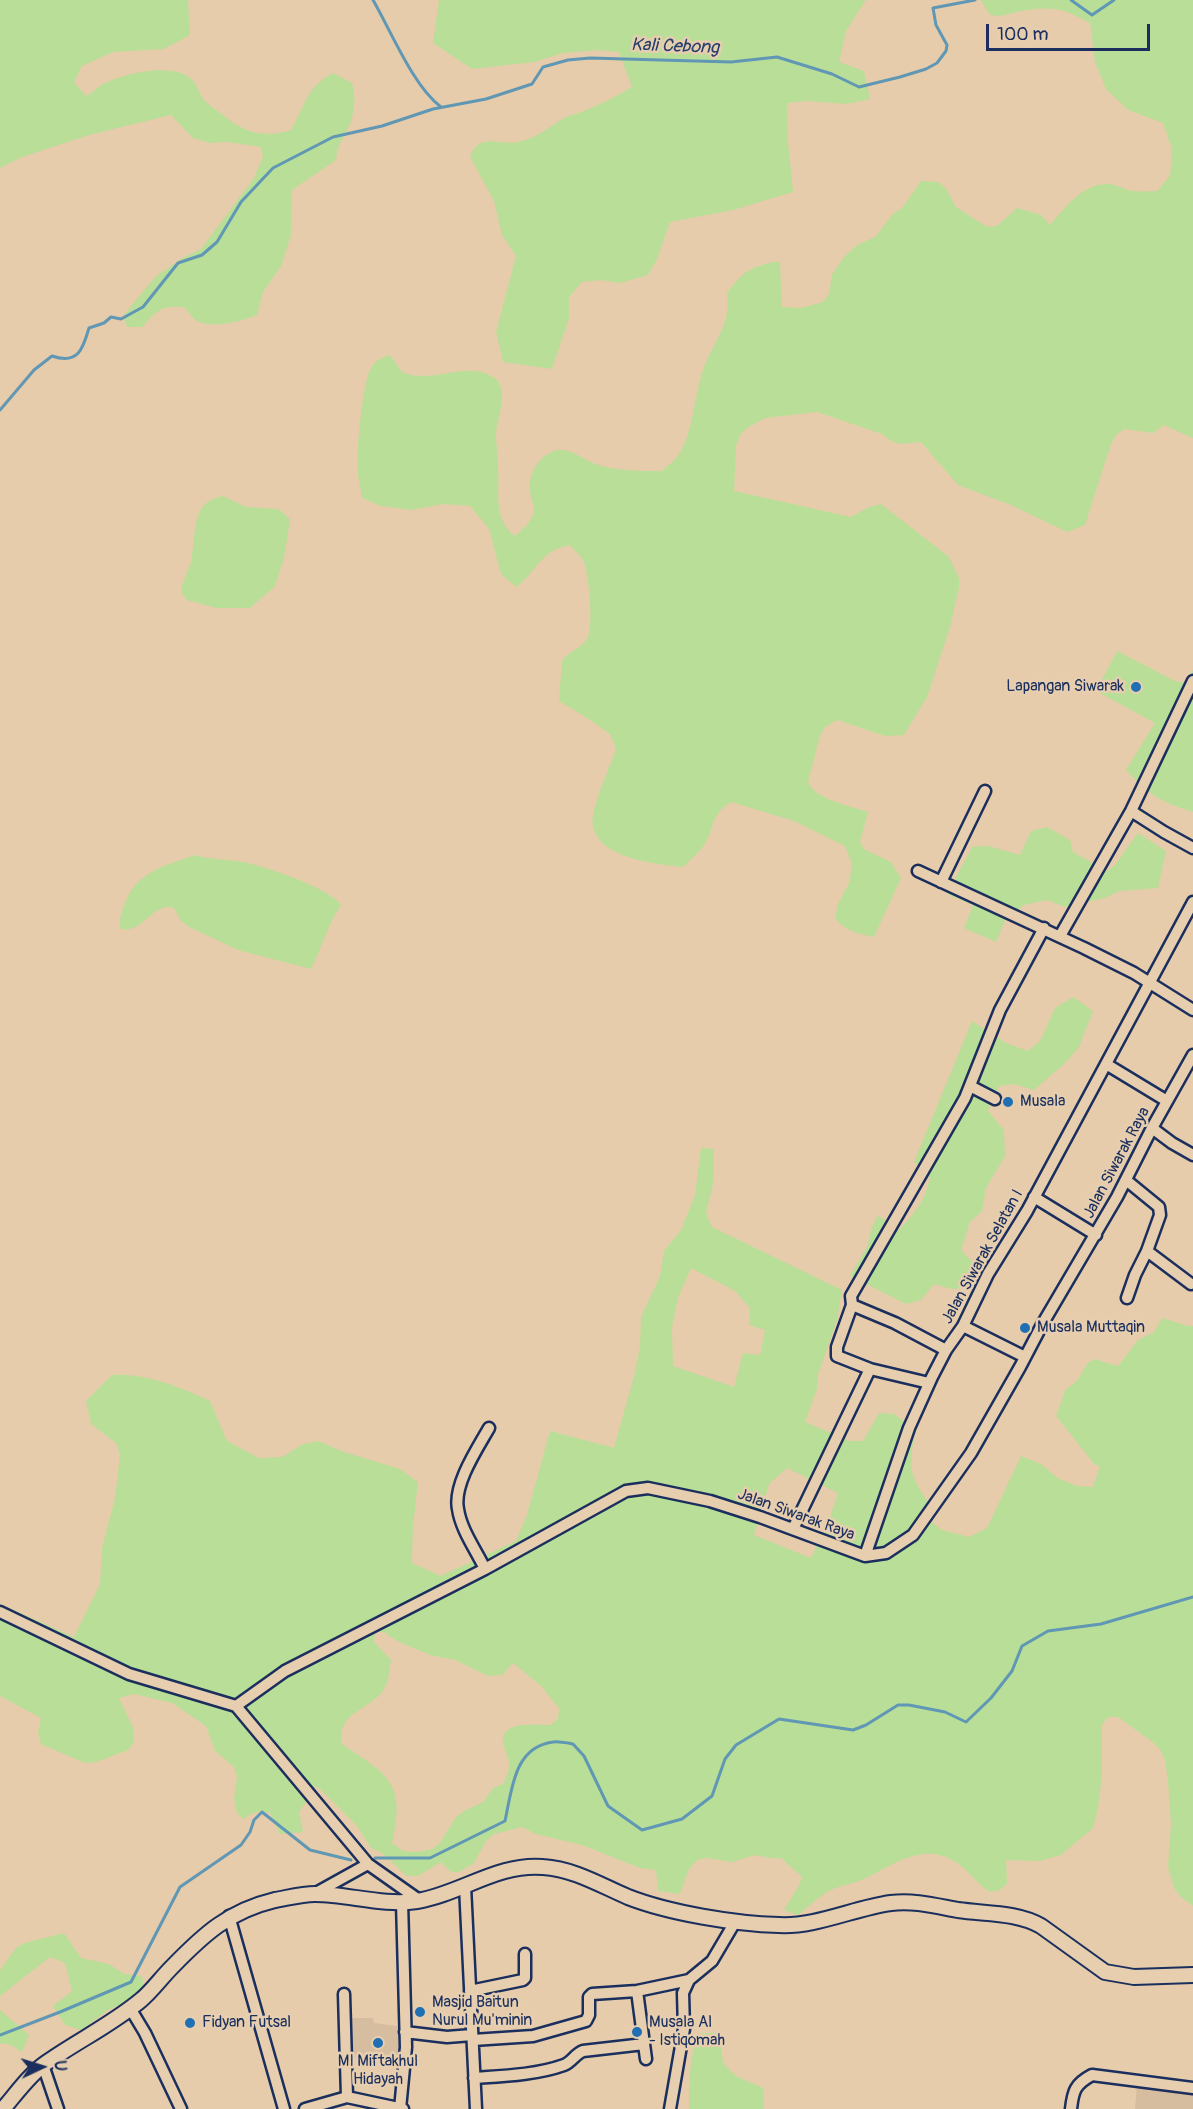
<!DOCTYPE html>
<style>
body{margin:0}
#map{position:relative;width:1193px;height:2109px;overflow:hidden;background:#e6ccaa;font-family:Pangolin,sans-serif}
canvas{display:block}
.north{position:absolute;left:12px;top:2037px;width:60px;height:60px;-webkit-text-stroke:4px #e6ceaf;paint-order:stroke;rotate:86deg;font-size:16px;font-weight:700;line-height:24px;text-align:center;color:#1b2f5e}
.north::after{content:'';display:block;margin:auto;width:21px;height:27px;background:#1b2f5e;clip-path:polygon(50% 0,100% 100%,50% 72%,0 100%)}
.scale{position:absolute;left:986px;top:24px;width:164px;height:27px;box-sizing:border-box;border:3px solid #1b2f5e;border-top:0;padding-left:8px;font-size:18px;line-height:21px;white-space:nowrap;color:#1b2f5e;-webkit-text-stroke:4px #e6ceaf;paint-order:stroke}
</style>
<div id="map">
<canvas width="1193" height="2109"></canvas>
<div class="north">U</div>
<div class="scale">100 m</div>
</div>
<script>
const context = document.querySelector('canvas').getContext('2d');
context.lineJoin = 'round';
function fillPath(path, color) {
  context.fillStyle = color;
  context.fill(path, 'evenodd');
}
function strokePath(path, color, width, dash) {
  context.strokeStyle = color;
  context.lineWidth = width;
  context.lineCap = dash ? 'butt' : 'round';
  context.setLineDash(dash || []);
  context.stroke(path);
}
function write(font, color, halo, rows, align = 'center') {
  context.font = font + ' Pangolin,sans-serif';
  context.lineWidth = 5;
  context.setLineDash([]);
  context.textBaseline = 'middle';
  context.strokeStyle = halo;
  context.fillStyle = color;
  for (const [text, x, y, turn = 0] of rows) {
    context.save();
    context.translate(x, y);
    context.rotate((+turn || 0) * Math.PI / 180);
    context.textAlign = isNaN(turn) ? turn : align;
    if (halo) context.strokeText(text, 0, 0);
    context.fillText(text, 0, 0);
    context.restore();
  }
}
fillPath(new Path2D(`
 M351,2018H373L374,2023L405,2027L404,2062L375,2058H353Z
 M1137,2085L1193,2090V2109H1135Z`), '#d6bda0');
fillPath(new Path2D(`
 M0,0H188L190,35L164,49L113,52L82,66L74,82L86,96C91,93 96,89 101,85C121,74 170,62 190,78C197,83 199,94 205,101C209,105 215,109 219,112C243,132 261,139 291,130C305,106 306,87 333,73L352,83C357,98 354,120 345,134C340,143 337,148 336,160L292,190L291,235L281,266L263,292L257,315C243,321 212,329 197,321C192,318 188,311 184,307C160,306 158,310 142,327H127L123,316L155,277L181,259L201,249L254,178L263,156L261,147L228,142L210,143L193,138L171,115L89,135L22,157L0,168Z
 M439,0H866L846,31L839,62L864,71L870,99L846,104L807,101L787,103L788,142L793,192L733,210L670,222L657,259L648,275L620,283L601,280L582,282L569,297V318L552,369L503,362L496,332L516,256L502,235L494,201L470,157C479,131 499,146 518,142C537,139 552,124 568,116C574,114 580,113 586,110C602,104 618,95 632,87L619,52L598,50L563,53L534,62L472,69L433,43Z
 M981,0H1193V438L1164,425L1153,433L1124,429L1116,435L1111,444L1085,525L1067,532L1011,505L958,485L921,442L900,444L891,441L882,434L817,412L765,418L747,428L740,435L736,446L734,491L851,517L869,507L881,504L949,557L959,578V588L950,627L927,697L904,735L885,736L837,720L825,727L820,736L808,782C815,800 851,806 868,812L860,842L864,849L891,862L901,878L874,937C858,934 847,931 835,919L838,904L849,883L852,864L845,846L794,821L731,802C713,812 714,826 706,842C701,851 690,860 683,867C654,864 586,857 593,815C597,794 609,769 616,749L610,734L584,716L559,701L562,661C568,651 581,649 587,639C594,628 589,571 583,560C580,555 574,550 570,545C539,551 538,571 516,587L501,574L489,529L470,506L443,504L411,510L381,506L362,498C361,490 359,483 358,475C356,456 362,383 371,368C376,360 381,358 390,355L402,372C407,374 414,376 420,376C444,377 471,363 493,377C511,388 497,418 496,434C496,445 498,456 498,467C500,490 492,519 515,536C523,529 532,522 534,510C534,505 531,498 530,492C528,474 537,458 554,451C567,446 581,458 593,463C614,471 640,471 662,471C669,464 677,459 681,451C694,427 694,396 703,370C712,343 732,325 727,293C744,270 752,266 780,261L782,307L801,308L823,302L829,294L832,275L843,258L857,245L875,237L893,214L902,208L921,181L939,182L946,189L956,207L987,227L997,226L1017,208L1041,215L1050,225C1065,207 1084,182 1110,184C1118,185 1125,190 1133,191C1141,192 1149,191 1157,191L1170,176L1172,149L1163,123L1128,110L1106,89L1095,62L1090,23C1061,8 1054,6 1021,11C1008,13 1002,19 989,14Z
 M223,496L246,507L278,509L290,519L284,558L275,586L250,608H216L187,600L181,592C182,581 188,573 191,561C197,535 189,502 223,496Z
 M1117,651L1177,682H1185L1193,670V812C1158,801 1151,796 1126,770L1155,723L1096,691Z
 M1047,827L1070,840L1073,852L1107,871L1114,866L1138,833L1166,851L1158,888L1120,891L1105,898L1065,907L1047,900L1024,905L1006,918L996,942L964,928L973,905L947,894L972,847L988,846L1020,855L1031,831Z
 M195,855C210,860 226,859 242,862C262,865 330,888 341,905C327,926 322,947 311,969L238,950L189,927L181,921L174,908C153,901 143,934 121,929C118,921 121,914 124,906C135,872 164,866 195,855Z
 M1073,997L1093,1011L1079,1047L1064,1064L1034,1090L1014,1084L999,1086L988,1111L1004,1130L1005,1156L986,1188L982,1211L970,1222L961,1250L977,1267L964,1288L951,1289L934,1284L921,1300L906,1304L850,1276L867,1247L872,1227L878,1215L898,1231C915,1213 926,1200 930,1176L914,1162L972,1021L1006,1043L1028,1051L1040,1041L1055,1008Z
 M701,1148L714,1149L713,1185L706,1212L712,1227L842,1290L837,1320L818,1374L817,1389L805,1422L850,1441H863L879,1413L894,1414L915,1430C910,1465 907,1472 928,1502L923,1515L942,1530L969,1537L987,1528L1021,1456L1041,1464L1059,1479L1077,1486L1093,1487L1100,1466L1095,1465L1056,1416L1065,1390L1077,1381L1087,1364L1094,1359L1118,1366L1138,1340L1154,1332L1162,1318L1188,1326H1193V1906L1181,1897L1174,1888L1168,1867L1171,1824L1168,1781L1165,1761L1161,1751L1154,1743L1118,1717H1108L1102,1725V1775L1098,1808L1093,1828L1061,1855L1040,1861L1006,1860L1007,1883L1000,1890L990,1892C976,1884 968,1868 952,1860C921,1843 893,1865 866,1878C854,1884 839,1885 827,1892C817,1898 807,1908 798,1915L784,1910L798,1887L802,1877L781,1858H770L755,1855L732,1862L707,1858L697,1860L688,1871L680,1894L658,1891L656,1870L640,1868L582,1845L536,1834L522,1827L494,1834L486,1841L474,1863L459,1872H451L441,1862L418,1876H407L382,1853L371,1848L357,1826L317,1786L299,1812L303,1832L280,1834L270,1813C258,1810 253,1812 243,1819L237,1813L234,1799L237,1777L234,1767L215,1751L206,1726L172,1703L134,1694L119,1698L133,1727L134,1742L128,1750L96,1762L85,1763L41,1744L38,1733L41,1718L0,1696V1604L74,1637L100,1584L102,1548L115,1498L120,1455L116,1443L91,1424L86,1401L112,1375C145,1373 180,1387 210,1401L227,1441L259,1458L282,1457L303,1444L319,1441L341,1451L400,1469L418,1482L413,1526L412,1563L441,1576L516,1541L527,1515L550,1431L614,1448L634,1376L640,1347L641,1317L660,1276L664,1251L681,1230L695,1195ZM691,1268L735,1291L750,1308L749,1325L765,1330L760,1355L743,1353L734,1387L673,1366L672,1328L678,1298ZM787,1468L838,1493L830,1517L811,1558L754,1535L769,1484ZM375,1632H384L397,1641L430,1655L455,1660L488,1676L502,1675L513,1663L541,1686L559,1708L558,1719L550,1725C537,1725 500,1720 503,1743C504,1750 510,1759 509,1766C509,1772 505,1779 503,1784L493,1788L483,1802L464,1811L456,1817L439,1844L432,1849L417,1852L403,1851L392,1843C406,1782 389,1776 342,1744C336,1713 367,1711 382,1692C389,1683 389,1671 391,1660L374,1642Z
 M64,1933L81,1958L109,1964L124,1974L142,1976L144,1987L128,2001L108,2010L81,2030L65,2025L53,2006L72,1991L65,1963L50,1957L0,1996V1970L16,1948L24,1943Z
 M0,2010L29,2035L22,2052L11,2045L0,2043Z
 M720,2032L723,2063L736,2076L763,2088L764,2109H689C689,2084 689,2058 698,2034Z`), '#b9de98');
strokePath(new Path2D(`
 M373,0C391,31 413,86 441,107
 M1071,0L1092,15L1114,0
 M0,410L34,370L52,356C78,365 83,349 89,328L104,323L111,317L121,319L143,307L178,263L202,255L217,242L241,202L273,168L333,137L382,126L433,109L486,99L532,84L543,67L568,60L590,58L731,62L777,57L832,74L859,87L900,77L926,69L937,63L946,51L947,45L936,25L933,8L975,0
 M375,1858H430L505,1821C512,1789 514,1747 553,1742C559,1741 567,1743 573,1744L584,1756L608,1806L642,1830L682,1819L712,1796L725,1759L736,1745L779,1719L853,1730L866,1725L898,1705H909L945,1712L966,1722L991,1698L1012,1671L1022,1646L1048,1631L1101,1624L1193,1597
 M0,2035L60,2012L131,1982L180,1887L241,1845L250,1832L254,1820L262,1812L310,1850L351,1860`), '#6097b4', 3);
const minor = new Path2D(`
 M1131,811L1164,832L1193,848
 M918,871L1084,948L1134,973L1193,1010
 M941,882L985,791
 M1060,936L1131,811L1193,681
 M1106,1064L1167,1101
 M970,1086L995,1099
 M1152,1128L1172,1143L1193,1155
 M1126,1180L1159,1207L1160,1215L1147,1251L1191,1284
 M1034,1197L1096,1235
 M1127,1298L1135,1275L1147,1251
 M852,1305L837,1347V1356L870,1369L929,1383
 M963,1326L1025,1357
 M946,1350L895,1323L852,1305L851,1296L965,1098L1000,1010L1044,928
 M793,1529L870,1369
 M865,1556L909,1428L932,1377L946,1350L963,1326L988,1274L1027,1211L1193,902
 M485,1569C476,1550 461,1530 458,1509C453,1485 477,1449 489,1428
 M0,1612L129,1674L236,1706
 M236,1706L285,1671L485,1569L626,1491L648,1488L710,1501L760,1517L865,1556L886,1553L913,1535L971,1453L1020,1367L1043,1323L1117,1197L1152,1128L1193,1055
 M236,1706L368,1864L419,1900
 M465,1886L476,2109
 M314,1894L368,1864
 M229,1916L284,2109
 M470,1991L523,1980L525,1978V1954
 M637,1991L646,2059
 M344,1994L347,2097
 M130,2008L145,2033L181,2109
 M405,2032L447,2037L472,2035
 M473,2040L533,2036L586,2021L589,2015V1997L592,1994L637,1991L689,1980L712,1961L735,1922
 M43,2065L58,2109
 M474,2078C503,2076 536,2075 564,2065C572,2062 575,2054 583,2051L644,2044
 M305,2109L347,2097L403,2109
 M400,2109L406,2047L402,1902
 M670,2109L684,2029L683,1993L689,1980
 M1071,2109C1073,2091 1075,2084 1092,2075L1193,2088`);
const secondary = new Path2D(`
 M3,2109C16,2094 30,2074 46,2063C77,2041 111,2025 141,2000C152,1991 161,1978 172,1967C204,1934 229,1911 275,1900C287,1898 302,1894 315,1894C348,1894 383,1906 417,1901C460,1894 498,1863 543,1867C574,1869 600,1885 628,1897C669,1913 735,1924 779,1925C816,1927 854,1908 891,1903C913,1900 936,1906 958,1910C985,1914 1017,1912 1041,1926L1105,1972L1134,1977L1193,1975`);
strokePath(minor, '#1b2f5e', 15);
strokePath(secondary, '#1b2f5e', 18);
strokePath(minor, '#e6ceaf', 10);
strokePath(secondary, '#e6ceaf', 14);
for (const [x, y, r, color] of [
 [1136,687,6,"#1f6fb2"],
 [1008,1102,6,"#1f6fb2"],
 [1025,1328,6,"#1f6fb2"],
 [420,2012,6,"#1f6fb2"],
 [190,2023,6,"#1f6fb2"],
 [637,2032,6,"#1f6fb2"],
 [378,2043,6,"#1f6fb2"]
]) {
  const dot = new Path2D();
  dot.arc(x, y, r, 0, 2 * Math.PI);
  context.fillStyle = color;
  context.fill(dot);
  strokePath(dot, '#e6ceaf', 2);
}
write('16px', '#1b2f5e', '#e6ceaf', [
 ["Lapangan Siwarak",1124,687,"right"],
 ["Musala",1020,1102],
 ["Musala Muttaqin",1037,1328],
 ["Masjid Baitun",432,2003],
 ["Nurul Mu'minin",432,2021],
 ["Fidyan Futsal",202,2023],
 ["Musala Al",649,2023],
 ["- Istiqomah",649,2041],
 ["MI Miftakhul",378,2062,"center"],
 ["Hidayah",378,2080,"center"]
], 'left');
write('16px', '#1b2f5e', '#e6ceaf', [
 ["Jalan Siwarak Raya",1117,1163,-62],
 ["Jalan Siwarak Selatan I",983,1257,-61],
 ["Jalan Siwarak Raya",796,1515,20]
]);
write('italic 18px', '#26406c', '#e6ceaf', [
 ["Kali Cebong",675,47,2]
]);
</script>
